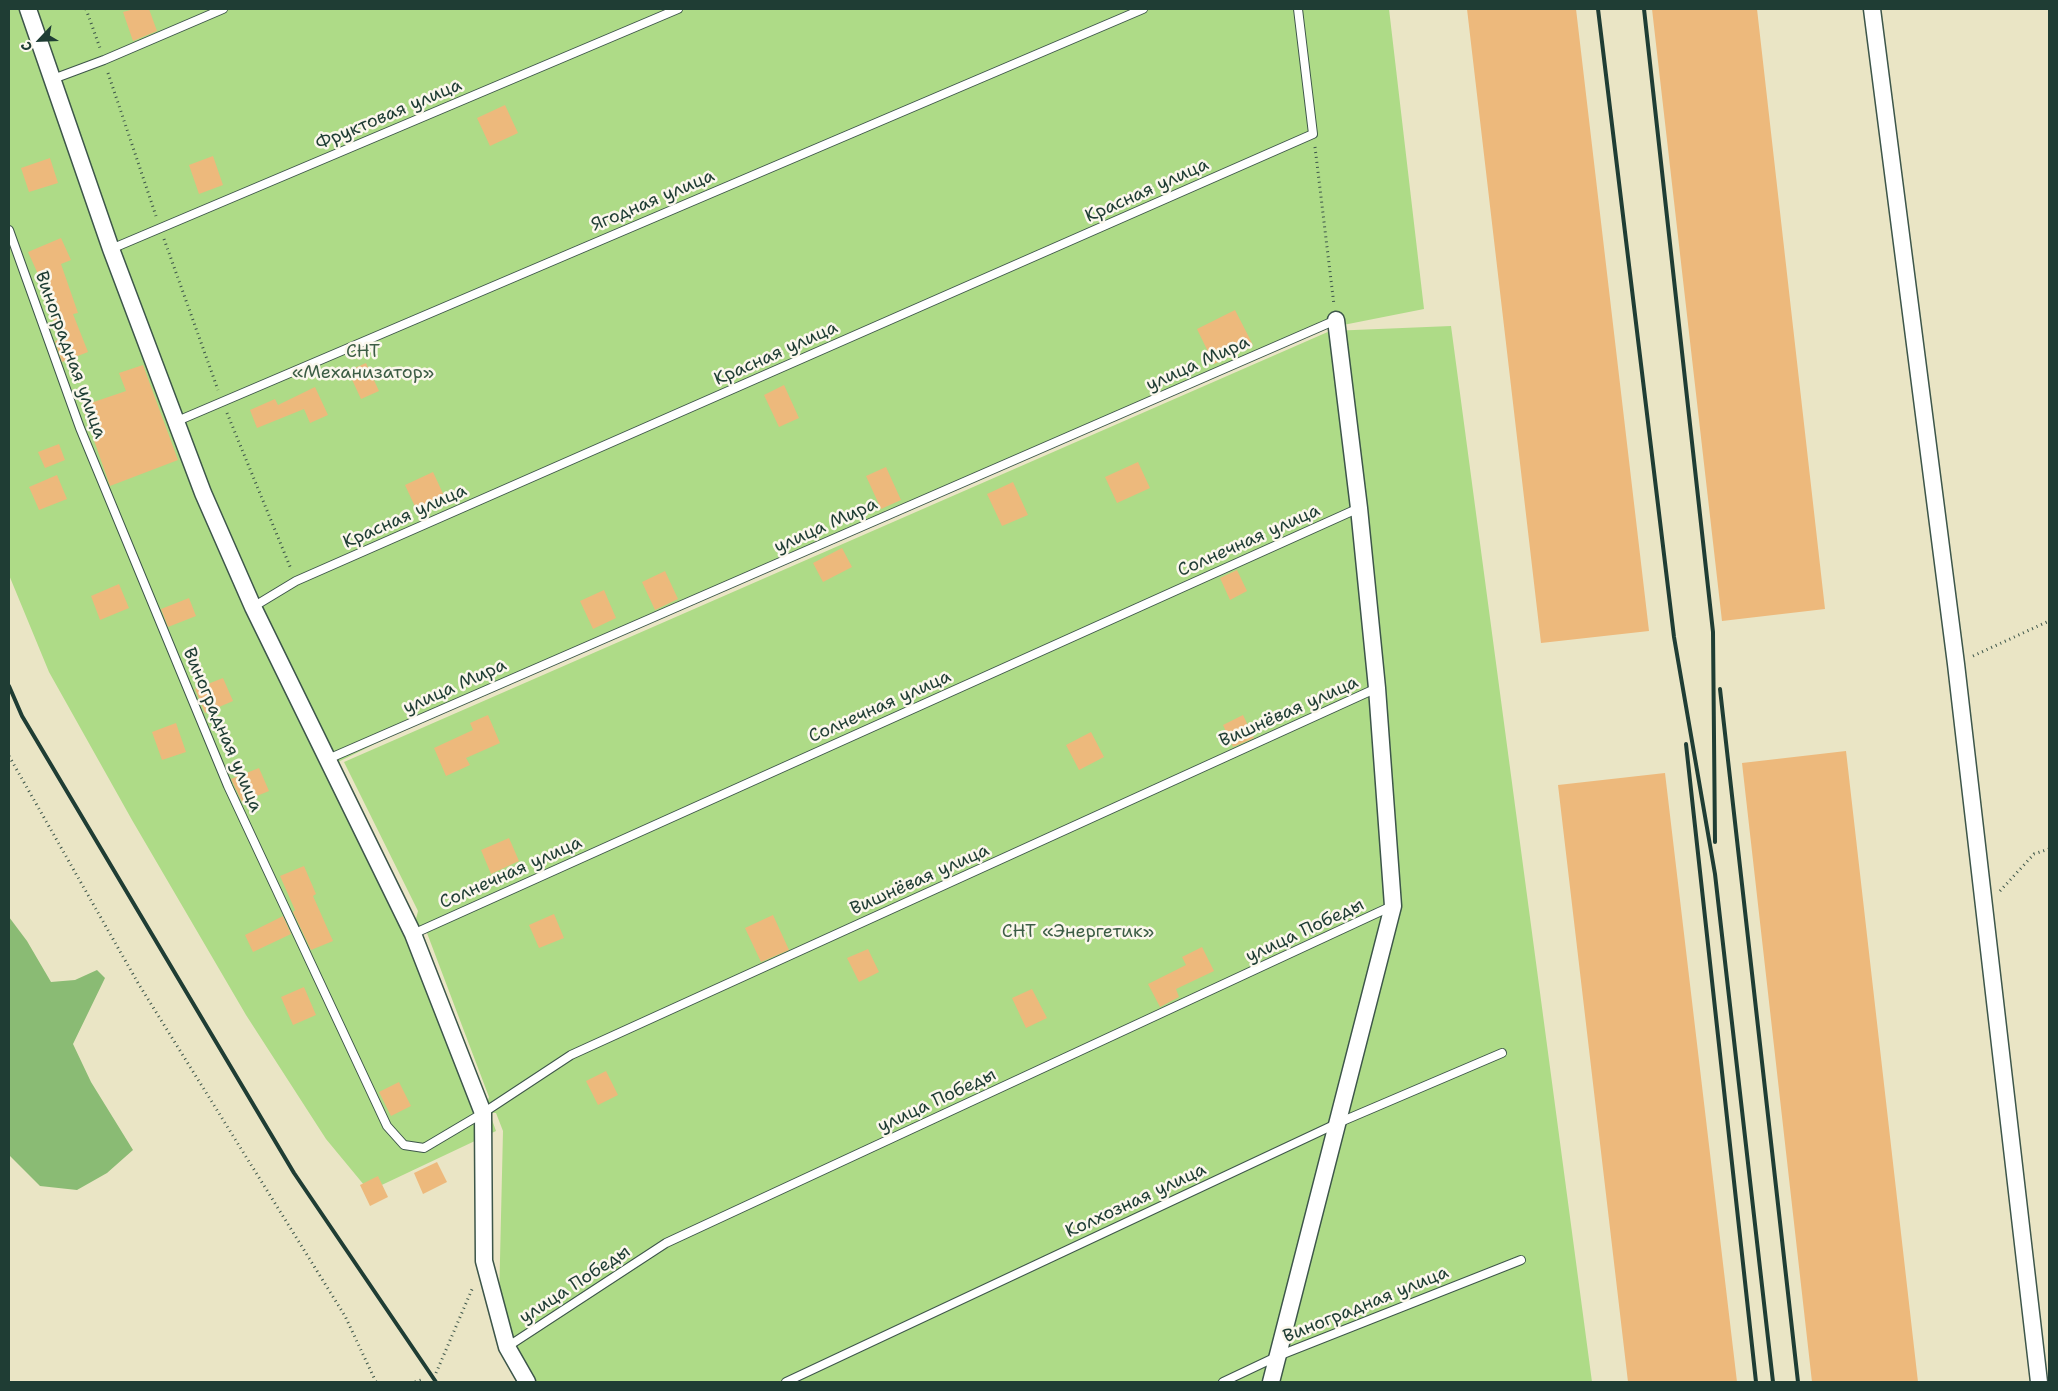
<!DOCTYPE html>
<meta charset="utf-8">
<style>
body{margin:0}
#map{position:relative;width:2058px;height:1391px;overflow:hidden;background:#eae5c5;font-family:"Shantell Sans",sans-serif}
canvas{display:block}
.frame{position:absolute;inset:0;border:10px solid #1f3d34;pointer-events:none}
.north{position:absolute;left:15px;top:15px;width:50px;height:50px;-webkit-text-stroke:4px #fbf7ec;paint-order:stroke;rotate:245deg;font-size:14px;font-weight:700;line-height:20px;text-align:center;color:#1f3d34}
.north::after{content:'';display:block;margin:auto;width:18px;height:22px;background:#1f3d34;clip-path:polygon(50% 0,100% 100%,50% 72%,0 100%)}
</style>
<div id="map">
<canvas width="2058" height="1391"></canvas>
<div class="frame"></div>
<div class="north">С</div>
</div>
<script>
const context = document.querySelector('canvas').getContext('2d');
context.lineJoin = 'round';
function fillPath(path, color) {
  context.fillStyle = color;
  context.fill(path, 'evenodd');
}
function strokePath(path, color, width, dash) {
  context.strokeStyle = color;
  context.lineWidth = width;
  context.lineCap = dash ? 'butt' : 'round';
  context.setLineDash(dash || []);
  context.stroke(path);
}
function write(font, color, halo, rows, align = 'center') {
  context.font = font + ' "Shantell Sans",sans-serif';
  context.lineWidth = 5;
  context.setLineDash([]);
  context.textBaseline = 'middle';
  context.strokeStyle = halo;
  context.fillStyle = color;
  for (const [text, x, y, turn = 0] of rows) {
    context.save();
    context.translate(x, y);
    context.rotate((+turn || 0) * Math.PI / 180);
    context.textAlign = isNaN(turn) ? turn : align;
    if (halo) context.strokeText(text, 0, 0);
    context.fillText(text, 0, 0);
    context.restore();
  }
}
fillPath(new Path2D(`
 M9,9H1389L1424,309L1328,328L385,739L338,762L413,931L418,911L344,762L1330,331L1451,326L1592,1382H518L498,1345L503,1131L496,1113H484L491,1117L496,1131L369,1191L326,1139L246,1015L132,820L49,672L9,575ZM419,933H427L489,1097L484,1111Z`), '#aedb87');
fillPath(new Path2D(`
 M9,917L27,941L51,982L75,980L97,970L105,978L73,1044L91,1082L133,1150L107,1173L77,1190L40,1186L9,1155Z`), '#8abb74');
fillPath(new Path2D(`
 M134,9H149L157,31L133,41L123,12Z
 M1467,9H1576L1649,631L1541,643Z
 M1652,9H1757L1825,609L1722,621Z
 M505,105L518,133L490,146L477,118Z
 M213,156L223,185L199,194L189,165Z
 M50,158L58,183L29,192L21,168Z
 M61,238L71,260L61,264L78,313L73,314L88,352L62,362L55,341L60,339L38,274L28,252Z
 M1235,310L1253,345L1214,364L1197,329Z
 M366,363L379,391L361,399L348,371Z
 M143,365L178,460L110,486L82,406L126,391L119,373Z
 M784,385L799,418L779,427L764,395Z
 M315,387L328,415L310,423L304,409L257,428L250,410L275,399L278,405Z
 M59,444L65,460L45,468L38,452Z
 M1138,462L1150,488L1117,503L1105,477Z
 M886,467L901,500L881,509L866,476Z
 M433,472L446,500L418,513L405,485Z
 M57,475L67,499L39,510L29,487Z
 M1013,482L1028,515L1002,526L987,494Z
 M842,548L852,567L823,582L813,563Z
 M1237,570L1247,591L1230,600L1220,578Z
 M665,571L678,599L655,610L642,582Z
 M119,584L129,608L100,620L91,596Z
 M604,590L616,618L593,629L580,601Z
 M189,598L196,616L168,627L161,609Z
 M223,678L233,701L205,713L195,689Z
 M488,715L500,743L466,758L470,765L446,776L434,748L473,730L470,723Z
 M1243,715L1254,738L1233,747L1223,725Z
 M176,723L186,752L162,760L152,732Z
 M1091,732L1104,757L1079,770L1066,745Z
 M1846,751L1918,1382H1812L1742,763Z
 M259,768L269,791L242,802L231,779Z
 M1665,773L1737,1382H1628L1558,785Z
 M509,838L519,861L491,874L481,850Z
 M304,866L316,894L313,896L333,941L311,950L293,912L295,910L280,876Z
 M554,914L564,938L539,948L529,925Z
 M773,915L789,950L761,962L745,928Z
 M283,916L291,934L253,952L245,935Z
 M1202,947L1214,971L1176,989L1179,997L1160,1007L1148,984L1186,965L1182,957Z
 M868,949L879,972L859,982L847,958Z
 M304,987L316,1015L293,1025L281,997Z
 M1032,989L1047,1018L1026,1028L1012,998Z
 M606,1071L618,1095L598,1105L586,1081Z
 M399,1082L411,1106L391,1116L379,1092Z
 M437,1162L447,1182L423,1194L414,1173Z
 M378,1176L388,1197L370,1206L360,1185Z`), '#edb97c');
const lane = new Path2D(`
 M53,79L104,60L223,9
 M9,230L80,428L228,786L387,1126L404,1145L424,1148L483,1113L571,1055L1377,688
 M111,249L678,9
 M175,422L1143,9
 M253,607L296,581L1313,134L1298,9
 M328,759L1336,320
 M413,934L1359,508
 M507,1347L666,1243L1392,906
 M786,1382L1338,1123L1502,1053
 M1223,1382L1278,1356L1521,1260`);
const street = new Path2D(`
 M28,9L111,249L203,493L253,607L413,934L483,1113L484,1261L507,1347L527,1382
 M1872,9L1956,664L2039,1382
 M1271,1382L1393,906L1377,688L1359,508L1336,320`);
strokePath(lane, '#3d564a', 10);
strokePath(street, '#3d564a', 19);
strokePath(new Path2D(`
 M86,9L100,48
 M108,73L156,216
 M1315,147L1334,305
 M164,239L218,390
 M227,413L291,569
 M1973,656L2049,621
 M9,756L138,983L345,1316L376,1382
 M2000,891L2034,854L2049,849
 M436,1373L473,1287
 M415,1382L424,1379`), '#3d564a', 3, [1, 4]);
strokePath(lane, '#fff', 8);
strokePath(street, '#fff', 16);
strokePath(new Path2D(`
 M1598,9L1674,637L1715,874L1773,1382
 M1644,9L1713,632L1715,842
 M9,686L22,716L294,1173L436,1382
 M1720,689L1798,1382
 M1686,744L1756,1382`), '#1f3d34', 4);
write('18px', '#1f3d34', '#fbf7ec', [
 ["Фруктовая улица",389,115,-23],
 ["Красная улица",1147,191,-24],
 ["Ягодная улица",653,201,-23],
 ["Красная улица",776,354,-24],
 ["Виноградная улица",70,355,70],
 ["улица Мира",1198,364,-24],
 ["Красная улица",405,517,-24],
 ["улица Мира",826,526,-24],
 ["Солнечная улица",1249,541,-24],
 ["улица Мира",455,687,-24],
 ["Солнечная улица",880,707,-24],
 ["Вишнёвая улица",1289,712,-24],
 ["Виноградная улица",222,730,67],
 ["Солнечная улица",511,873,-24],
 ["Вишнёвая улица",920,880,-24],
 ["улица Победы",1305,931,-25],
 ["улица Победы",937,1101,-25],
 ["Колхозная улица",1136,1201,-25],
 ["улица Победы",575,1285,-33],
 ["Виноградная улица",1366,1305,-22]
]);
write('18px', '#3c5d45', '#fbf7ec', [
 ["СНТ",363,352],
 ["«Механизатор»",363,373],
 ["СНТ «Энергетик»",1078,932]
]);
</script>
